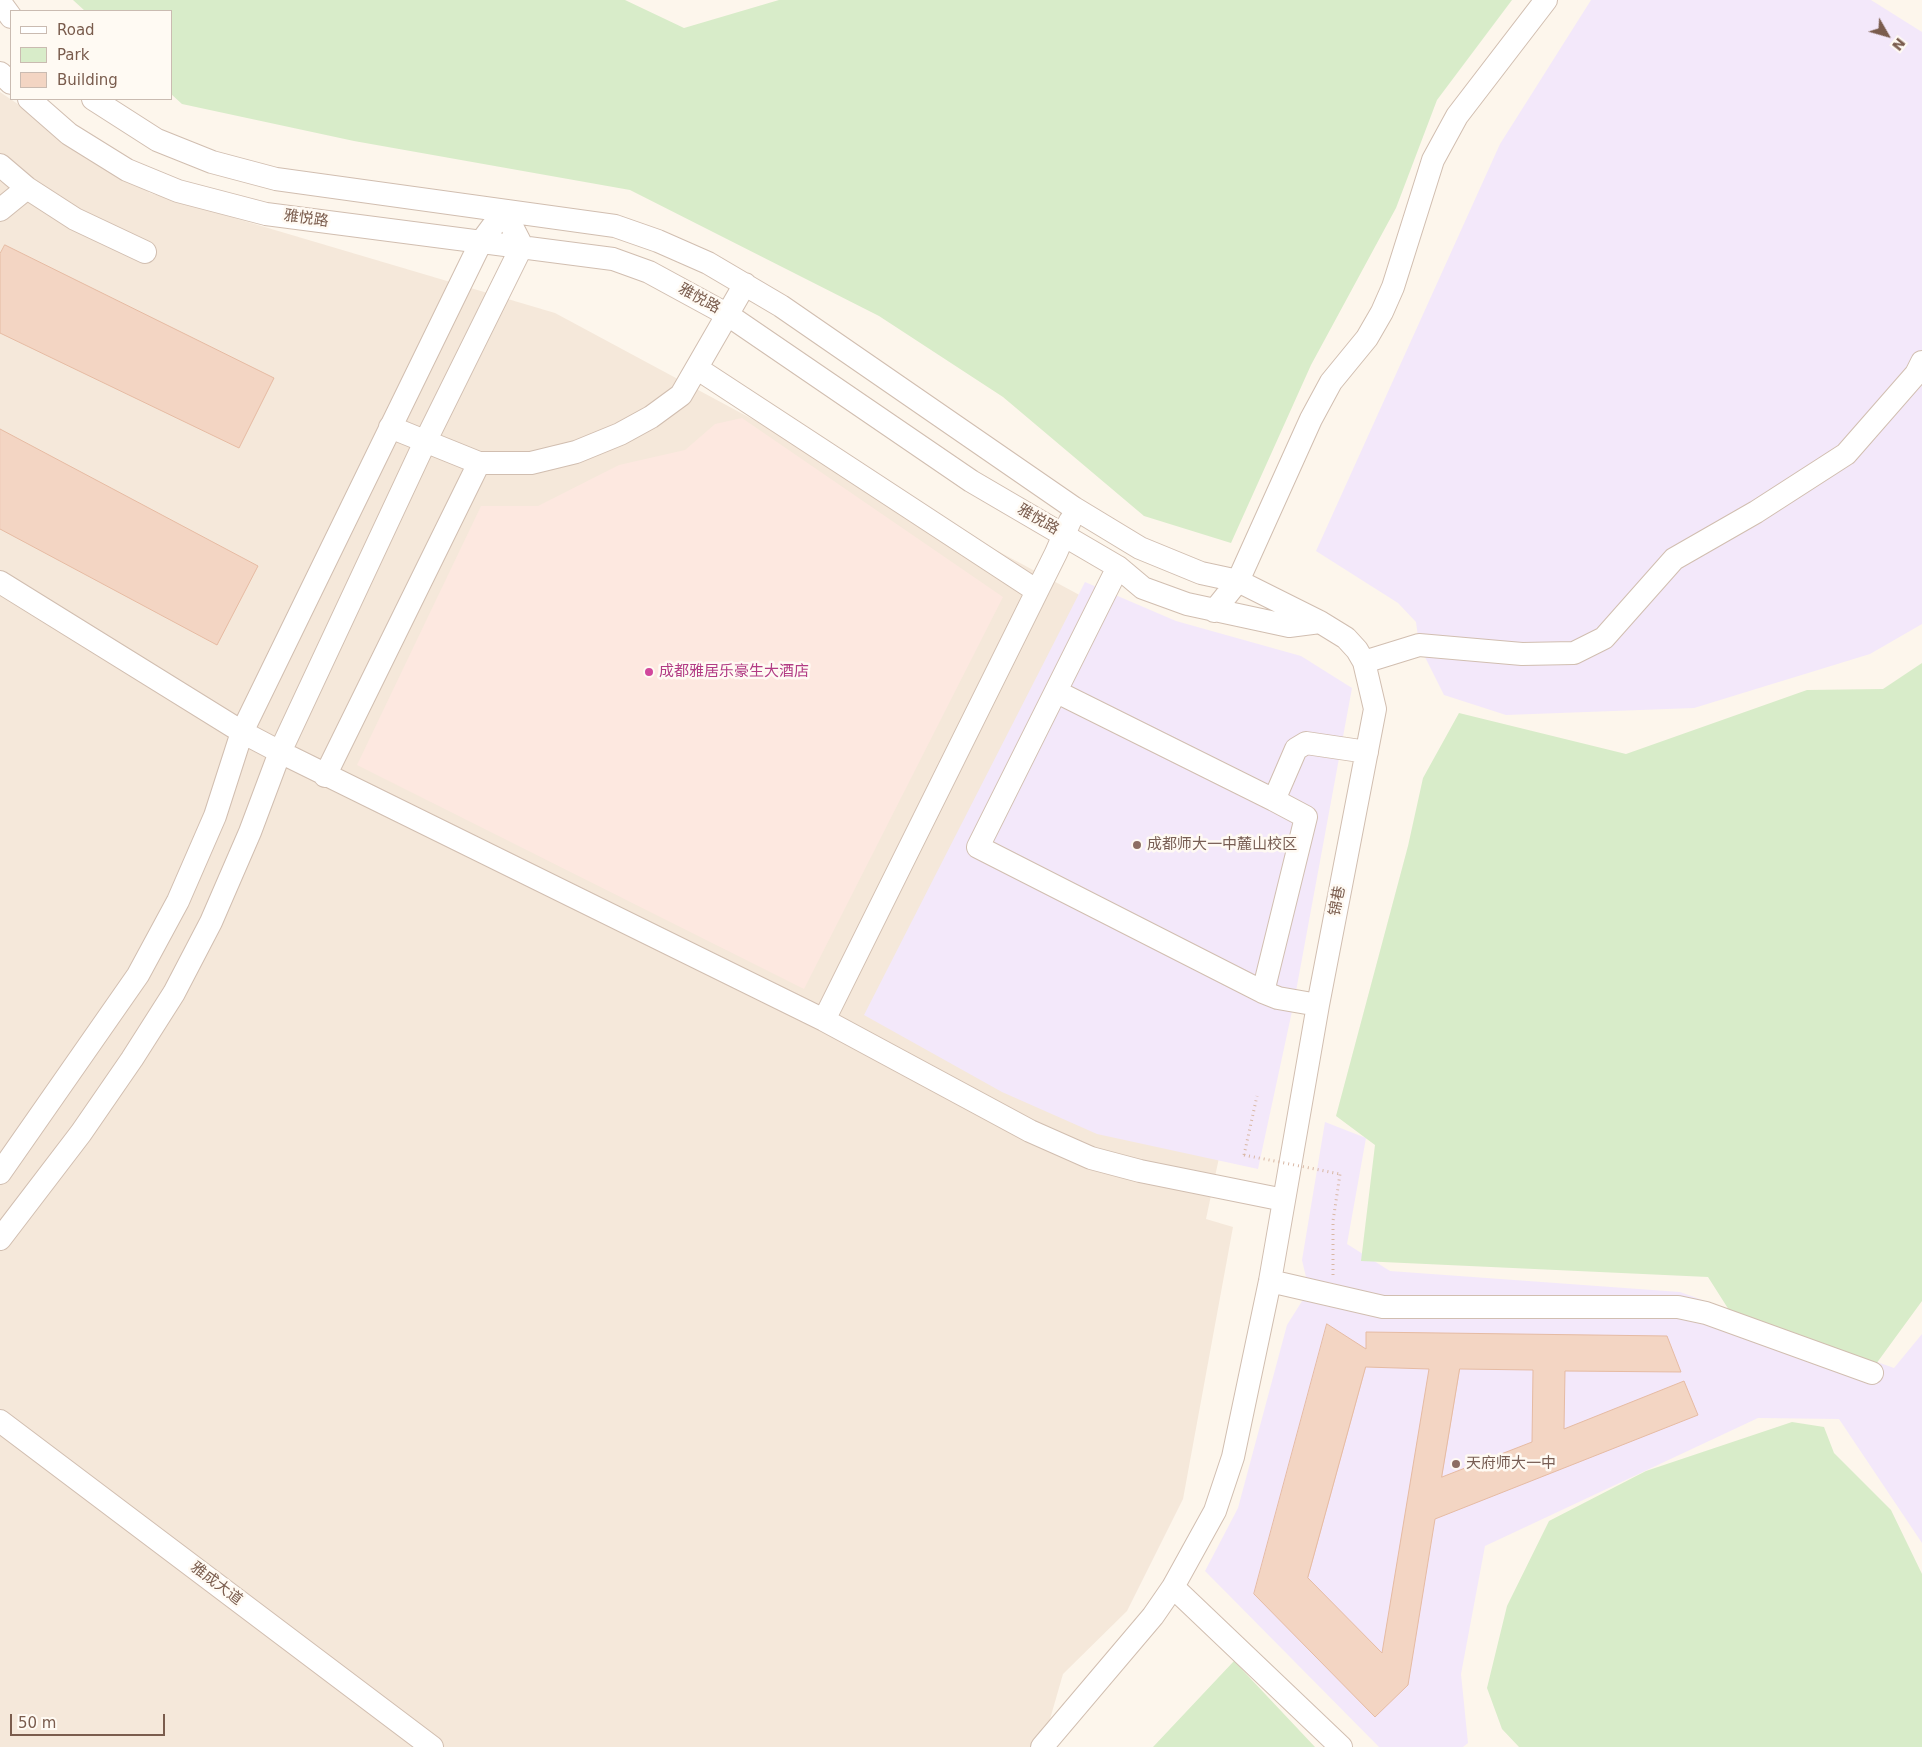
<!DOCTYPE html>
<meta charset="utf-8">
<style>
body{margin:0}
#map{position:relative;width:1922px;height:1747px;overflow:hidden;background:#fdf6ec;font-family:"DejaVu Sans",sans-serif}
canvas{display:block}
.legend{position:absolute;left:10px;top:10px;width:162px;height:90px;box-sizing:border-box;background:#fffaf3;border:1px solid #cabbb1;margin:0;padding:6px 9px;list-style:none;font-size:15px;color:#7a5c4d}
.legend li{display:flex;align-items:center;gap:10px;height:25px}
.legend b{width:25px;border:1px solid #cabbb1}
.north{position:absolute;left:1862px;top:10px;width:50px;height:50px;-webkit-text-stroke:4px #fffaf3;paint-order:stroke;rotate:128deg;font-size:14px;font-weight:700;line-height:20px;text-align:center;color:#7a5c4d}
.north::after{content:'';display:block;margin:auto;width:18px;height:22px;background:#7a5c4d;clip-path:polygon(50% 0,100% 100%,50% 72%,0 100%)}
.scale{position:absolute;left:10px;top:1714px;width:155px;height:22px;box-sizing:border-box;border:2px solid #7a5c4d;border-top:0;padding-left:6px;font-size:15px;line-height:18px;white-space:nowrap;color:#7a5c4d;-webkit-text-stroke:4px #fffaf3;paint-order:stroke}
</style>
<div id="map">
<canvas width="1922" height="1747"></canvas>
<ul class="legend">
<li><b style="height:6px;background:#fff"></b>Road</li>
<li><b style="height:14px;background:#d8ecc9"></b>Park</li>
<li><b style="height:14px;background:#f3d5c3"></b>Building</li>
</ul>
<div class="north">N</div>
<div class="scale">50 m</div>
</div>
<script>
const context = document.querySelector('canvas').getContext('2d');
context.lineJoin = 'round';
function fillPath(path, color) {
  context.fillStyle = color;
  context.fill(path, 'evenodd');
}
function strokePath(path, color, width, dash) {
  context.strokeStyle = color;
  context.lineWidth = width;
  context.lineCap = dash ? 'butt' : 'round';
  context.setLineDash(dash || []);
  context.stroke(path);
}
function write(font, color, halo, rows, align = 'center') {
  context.font = font + ' "DejaVu Sans","Noto Sans SC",sans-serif';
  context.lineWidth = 5;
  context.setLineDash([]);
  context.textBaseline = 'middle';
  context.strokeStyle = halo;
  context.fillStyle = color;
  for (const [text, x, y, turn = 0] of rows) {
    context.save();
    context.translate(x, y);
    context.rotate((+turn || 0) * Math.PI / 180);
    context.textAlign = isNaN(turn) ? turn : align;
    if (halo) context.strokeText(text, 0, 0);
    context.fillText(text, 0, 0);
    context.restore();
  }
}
fillPath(new Path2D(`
 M0,92L150,193L555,313L1312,720L1206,1219L1233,1227L1183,1499L1127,1611L1063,1674L1042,1747H0Z`), '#f5e8da');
fillPath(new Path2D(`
 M742,418L1003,597L804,989L357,765L481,506H538L619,465L685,450L715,424Z`), '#fde8e0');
fillPath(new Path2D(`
 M1591,0H1871L1922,32V624L1870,654L1694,708L1506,715L1444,695L1419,645L1416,622L1398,603L1316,551L1500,144Z
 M1085,582L1176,621L1301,656L1352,688L1294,1002L1258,1169L1097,1134L1002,1092L864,1015Z
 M1325,1122L1366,1138L1347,1244L1390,1271L1680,1292L1894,1368L1922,1334V1543L1839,1419L1758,1418L1485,1546L1461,1674L1468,1743L1463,1747H1379L1205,1571L1238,1508L1287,1325L1309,1290L1302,1260Z`), '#f3e8fa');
fillPath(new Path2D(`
 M73,0H625L684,28L779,0H1512L1437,100L1396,208L1311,365L1231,543L1144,516L1003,397L879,316L630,190L354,141L182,104L171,94V11H85Z
 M1922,663V1301L1876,1364L1729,1310L1708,1277L1361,1261L1375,1145L1336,1116L1408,846L1423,778L1459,713L1626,754L1807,690L1883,689Z
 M1792,1422L1824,1427L1834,1453L1891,1510L1922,1574V1747H1519L1502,1729L1487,1688L1507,1606L1549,1521L1646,1471Z
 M1234,1661L1315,1747H1153Z`), '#d8ecc9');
const building = new Path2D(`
 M5,245L274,378L239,448L0,333V254Z
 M0,429L258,566L217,645L0,529Z
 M1327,1324L1366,1349V1332L1667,1336L1681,1372L1565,1371L1564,1429L1684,1381L1698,1415L1435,1519L1408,1685L1375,1717L1254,1594ZM1366,1367L1429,1369L1382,1653L1308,1578ZM1460,1369L1533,1370L1532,1442L1442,1477Z`);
fillPath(building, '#f3d5c3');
strokePath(building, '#e6bba3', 1);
const minor = new Path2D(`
 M0,2L11,17
 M0,73L11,83
 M29,99L69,134L127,170L178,191L266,214L613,259L649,272L728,315L971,481L1118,567L1143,588L1187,604L1289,626L1320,622
 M93,99L157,140L212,162L276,179L615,226L658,241L708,263L781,306L1074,508L1140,548L1201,573L1238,581L1320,622L1346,638L1357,650L1364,662L1375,709L1318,1005L1270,1281L1233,1457L1215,1511L1173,1587L1153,1616L1042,1747
 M0,165L27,188L75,219L145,252
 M0,210L27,188
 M698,369L1037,591
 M390,427L479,463H531L576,452L620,434L651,417L681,395L745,284
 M1118,567L978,847L1263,992L1278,998L1318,1005
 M0,582L242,732L280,752L824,1020L1030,1131L1091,1158L1140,1171L1284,1200
 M1214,611L1238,581L1311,419L1331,382L1367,338L1382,312L1393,287L1433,160L1457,116L1546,0
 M1364,662L1419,645L1522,654L1574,653L1604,638L1674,559L1756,512L1846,454L1916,374L1922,362
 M1057,692L1274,800L1296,749L1306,743L1367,752
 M325,776L479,463
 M1263,992L1306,817L1274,800
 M824,1020L1056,553L1070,521
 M0,1173L138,975L178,901L215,816L242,732L481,242L504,211L522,246L425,442L280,752L250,832L211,922L174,993L132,1059L81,1133L0,1239
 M1270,1281L1383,1307H1678L1706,1313L1872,1373
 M0,1421L432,1747
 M1173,1587L1341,1747`);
strokePath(minor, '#d1beb0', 24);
strokePath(new Path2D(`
 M1244,1155L1257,1096
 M1333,1275V1221L1340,1174`), '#d9b8a5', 3, [1, 4]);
strokePath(minor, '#fff', 22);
strokePath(new Path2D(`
 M1244,1155L1340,1174`), '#d9b8a5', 3, [1, 4]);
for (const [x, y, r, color] of [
 [649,672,5,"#d1479c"],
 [1137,845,5,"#8d6e63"],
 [1456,1464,5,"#8d6e63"]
]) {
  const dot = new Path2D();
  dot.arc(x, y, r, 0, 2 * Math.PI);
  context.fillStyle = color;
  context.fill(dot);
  strokePath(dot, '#fffaf3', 2);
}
write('15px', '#7a5c4d', '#fffaf3', [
 ["雅悦路",306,219,8],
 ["雅悦路",699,299,29],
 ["雅悦路",1038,520,30],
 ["锦巷",1338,901,-79],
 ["雅成大道",216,1584,37]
]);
write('15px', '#b23c85', '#fffaf3', [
 ["成都雅居乐豪生大酒店",659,672]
], 'left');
write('15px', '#785e54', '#fffaf3', [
 ["成都师大一中麓山校区",1147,845],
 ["天府师大一中",1466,1464]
], 'left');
</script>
